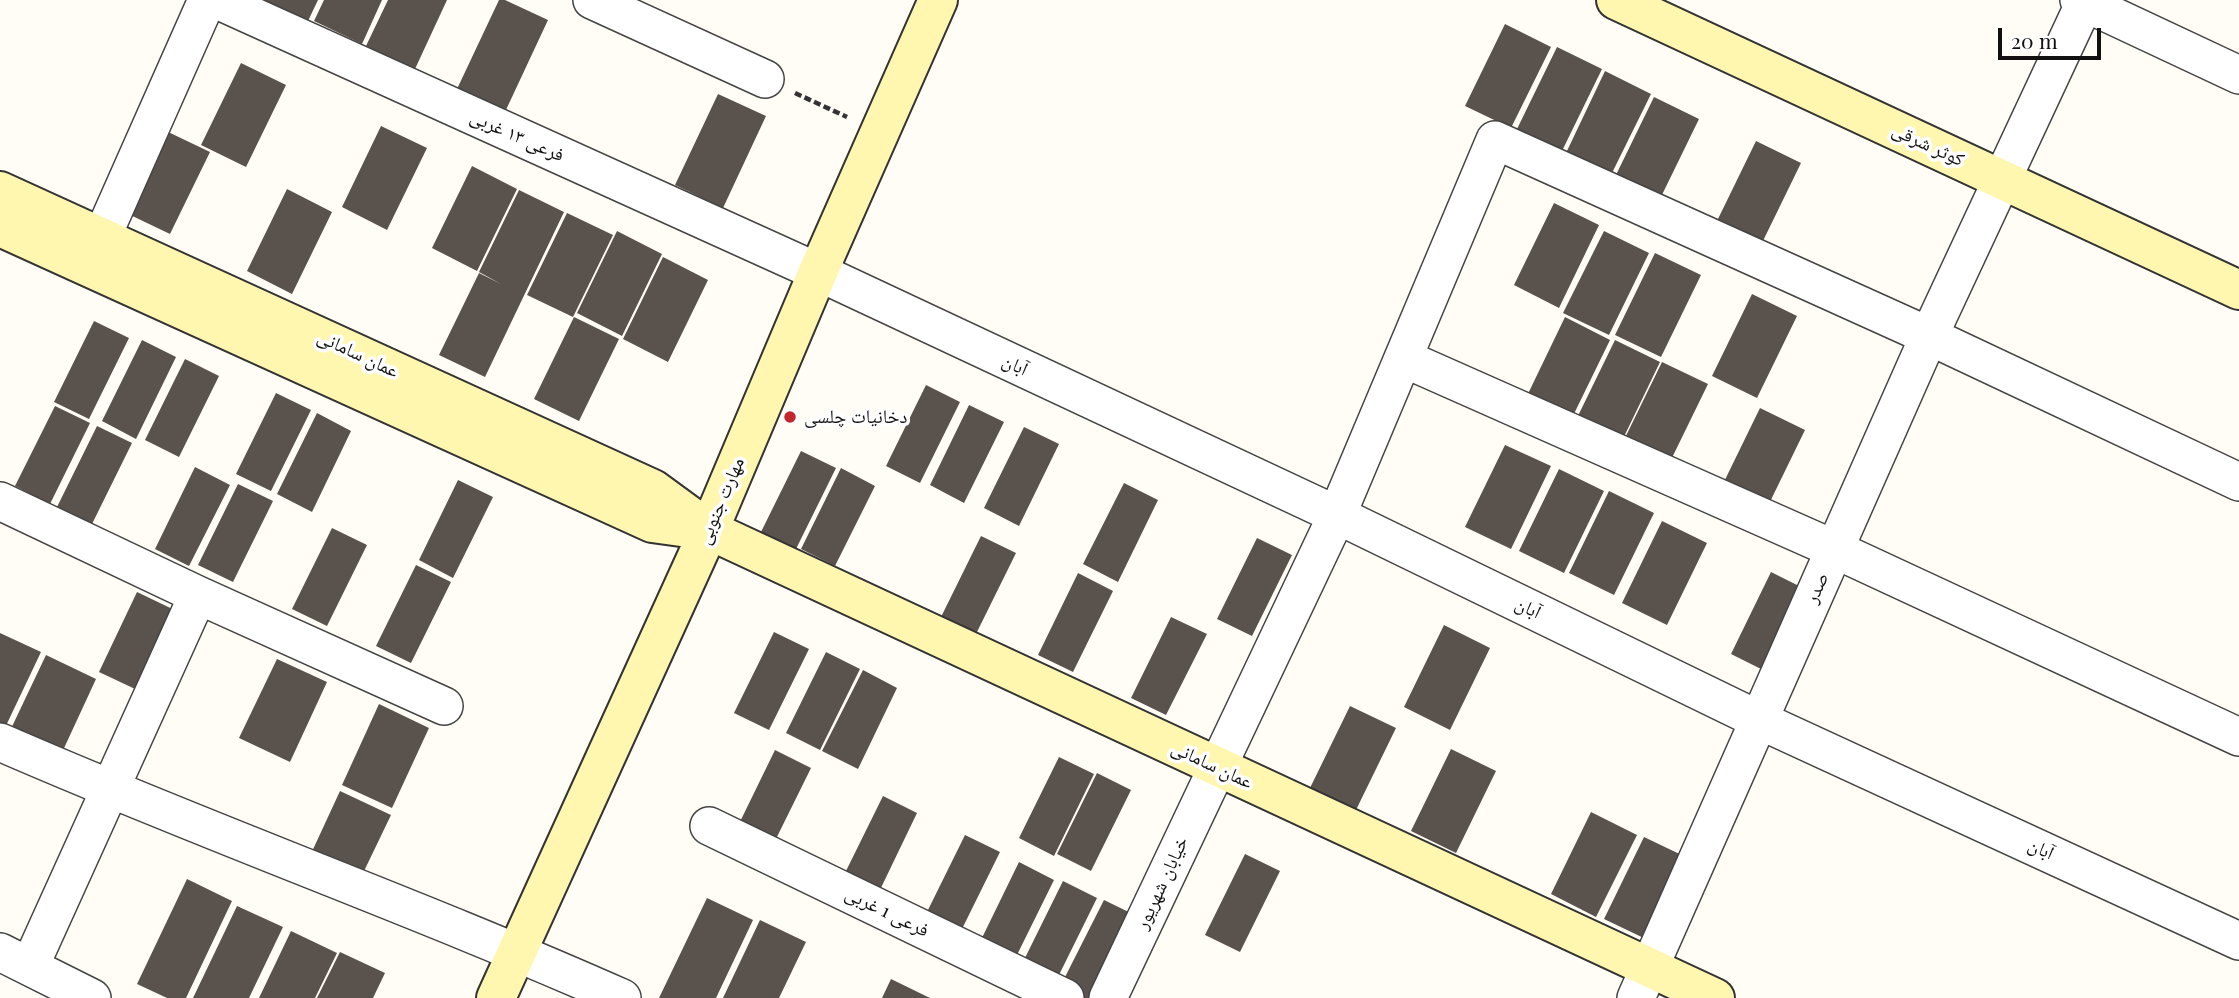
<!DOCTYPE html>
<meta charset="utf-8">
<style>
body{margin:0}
#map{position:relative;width:2239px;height:998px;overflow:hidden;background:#fffdf5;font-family:"Playfair Display",serif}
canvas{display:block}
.scale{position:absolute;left:1998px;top:28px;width:103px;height:32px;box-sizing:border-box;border:4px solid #111;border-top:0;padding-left:9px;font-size:21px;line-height:24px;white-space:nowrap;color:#111;-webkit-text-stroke:5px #fff;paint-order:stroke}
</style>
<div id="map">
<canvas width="2239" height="998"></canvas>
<div class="scale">20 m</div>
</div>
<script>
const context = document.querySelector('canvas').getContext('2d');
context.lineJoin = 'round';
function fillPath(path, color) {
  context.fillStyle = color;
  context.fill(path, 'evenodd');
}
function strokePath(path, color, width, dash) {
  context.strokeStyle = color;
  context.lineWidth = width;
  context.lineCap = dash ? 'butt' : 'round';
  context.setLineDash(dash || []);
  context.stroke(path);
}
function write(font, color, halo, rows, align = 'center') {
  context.font = font + ' "Playfair Display","Noto Naskh Arabic",serif';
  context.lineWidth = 7;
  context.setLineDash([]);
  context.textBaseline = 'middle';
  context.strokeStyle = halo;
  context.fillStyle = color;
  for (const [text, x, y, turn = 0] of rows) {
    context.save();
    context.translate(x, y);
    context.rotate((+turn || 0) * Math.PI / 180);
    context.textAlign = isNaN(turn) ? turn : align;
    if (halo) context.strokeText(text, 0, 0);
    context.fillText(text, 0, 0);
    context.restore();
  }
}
fillPath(new Path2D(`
 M264,0H318L308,21Z
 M324,0H382L362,44L314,21Z
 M388,0H447L415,69L366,46Z
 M499,0H505L548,20L505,112L457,89Z
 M1505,24L1551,47L1511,128L1465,106Z
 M1557,47L1602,69L1562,151L1517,129Z
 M241,63L286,85L246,167L201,145Z
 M1605,71L1651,94L1611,175L1566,153Z
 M718,94L766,116L723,208L675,185Z
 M1654,97L1699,119L1659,201L1614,179Z
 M381,126L427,148L387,230L342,207Z
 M164,130L210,152L170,234L124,212Z
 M1756,141L1801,163L1761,245L1716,223Z
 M472,166L517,189L477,271L432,248Z
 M287,189L332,212L292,294L247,271Z
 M519,190L564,212L485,377L439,355L479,273L501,284L479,272Z
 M1554,203L1599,225L1559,308L1514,285Z
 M567,213L613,235L573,317L527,295Z
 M617,231L662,254L622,336L577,313Z
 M1604,231L1649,253L1609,335L1563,313Z
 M1655,253L1701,275L1661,357L1615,335Z
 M663,257L708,280L668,362L623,339Z
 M1752,294L1797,316L1757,398L1712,376Z
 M574,317L619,339L579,421L534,399Z
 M1565,317L1610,340L1570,422L1525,400Z
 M94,321L129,338L89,419L54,402Z
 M142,340L176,357L136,439L102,421Z
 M1615,340L1660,362L1620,445L1575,422Z
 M185,359L219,376L179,457L145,440Z
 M1662,362L1708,384L1668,466L1622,444Z
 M926,385L960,402L920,483L886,466Z
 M276,393L311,410L271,491L236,474Z
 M969,405L1004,422L964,503L930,485Z
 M55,406L90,423L50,504L15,486Z
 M1760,408L1805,430L1765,512L1720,490Z
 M317,413L351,431L312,512L277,494Z
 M97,426L132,443L92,524L57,507Z
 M1024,427L1059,444L1019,526L984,508Z
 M1505,445L1551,466L1511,549L1465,527Z
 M801,451L836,468L796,549L761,532Z
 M195,467L230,485L189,566L155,549Z
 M841,468L875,486L835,566L801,549Z
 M1559,469L1604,491L1564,573L1519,551Z
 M458,480L493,497L453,578L419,560Z
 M1124,483L1158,500L1118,582L1083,564Z
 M238,484L273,501L233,582L198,565Z
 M1609,491L1654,513L1614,595L1569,573Z
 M1662,521L1707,543L1667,625L1622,603Z
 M332,528L367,545L327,626L292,609Z
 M981,536L1016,553L976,634L941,617Z
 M1257,538L1292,555L1252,636L1217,619Z
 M416,565L451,582L411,663L376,646Z
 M1771,572L1817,595L1777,677L1731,654Z
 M1078,573L1113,591L1073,672L1038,655Z
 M137,592L187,616L150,696L99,672Z
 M1171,617L1207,634L1166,715L1131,698Z
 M1444,625L1490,648L1450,730L1404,707Z
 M774,632L809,649L769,730L734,713Z
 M0,633L41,652L3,732L0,731Z
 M826,652L860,669L820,750L786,733Z
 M46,655L96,679L59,759L8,735Z
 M277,659L327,682L290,762L239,738Z
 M863,670L897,688L858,769L822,751Z
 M379,704L429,728L392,808L342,785Z
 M1350,706L1396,728L1356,810L1310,788Z
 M1451,749L1496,771L1456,853L1411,831Z
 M775,750L811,768L771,849L735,832Z
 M1059,757L1094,774L1054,856L1019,838Z
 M1097,773L1131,790L1091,871L1057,854Z
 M340,791L391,815L353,894L303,871Z
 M883,796L917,813L878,894L843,877Z
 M1591,812L1637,835L1596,917L1551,894Z
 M965,835L1000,852L960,933L925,916Z
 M1644,837L1690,859L1650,941L1604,919Z
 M1245,854L1280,871L1240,952L1205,935Z
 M1019,862L1054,880L1014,961L979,944Z
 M187,879L232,901L186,998H167L137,984Z
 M1063,881L1097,898L1057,979L1023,962Z
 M707,898L753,920L716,998H659Z
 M1104,900L1139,917L1107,998H1081L1063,981Z
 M237,906L283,927L249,998H193Z
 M760,920L806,942L779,998H723Z
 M291,931L337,953L315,998H259Z
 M340,952L385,973L373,998H317Z
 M891,979L930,998H882Z`), '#5a524d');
const street = new Path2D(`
 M217,0L818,272L1337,515L1759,720L2239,941
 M592,0L765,79
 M2079,0L2239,75
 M102,237L207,0
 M1403,358L1834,549L2239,737
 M0,501L198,595L444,706
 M0,742C206,832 417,907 622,998
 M709,826L1065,998
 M0,952L92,998
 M30,966L198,595
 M1108,998L1337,515L1495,140L1929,336L2239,482
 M1636,998L1929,336L2085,2`);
const secondary = new Path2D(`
 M1616,0L2239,290
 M0,191L653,489L709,530L1715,998
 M0,227L652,523L703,530
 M496,998L709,530L818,272L938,0`);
strokePath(street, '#444', 40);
strokePath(secondary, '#333', 42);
strokePath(new Path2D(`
 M795,93L847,117`), '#333', 4.5, [7, 3.5]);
strokePath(street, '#fff', 37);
strokePath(secondary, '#fff6b0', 38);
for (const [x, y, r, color] of [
 [790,417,7,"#c4262e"]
]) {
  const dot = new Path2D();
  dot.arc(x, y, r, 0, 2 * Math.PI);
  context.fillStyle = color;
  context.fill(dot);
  strokePath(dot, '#fff', 2.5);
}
write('19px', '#111', '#fff', [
 ["فرعی ۱۳ غربی",517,136,24],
 ["کوثر شرقی",1928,145,25],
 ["عمان سامانی",358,354,25],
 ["آبان",1015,365,25],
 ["مهارت جنوبی",721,501,-67],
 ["صدر",1817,588,-66],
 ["آبان",1528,608,26],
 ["عمان سامانی",1212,765,25],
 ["آبان",2041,849,25],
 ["خیابان شهریور",1162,883,-65],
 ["فرعی 1 غربی",887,912,26]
]);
write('19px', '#111', '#fff', [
 ["دخانیات چلسی",804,417]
], 'left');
</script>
